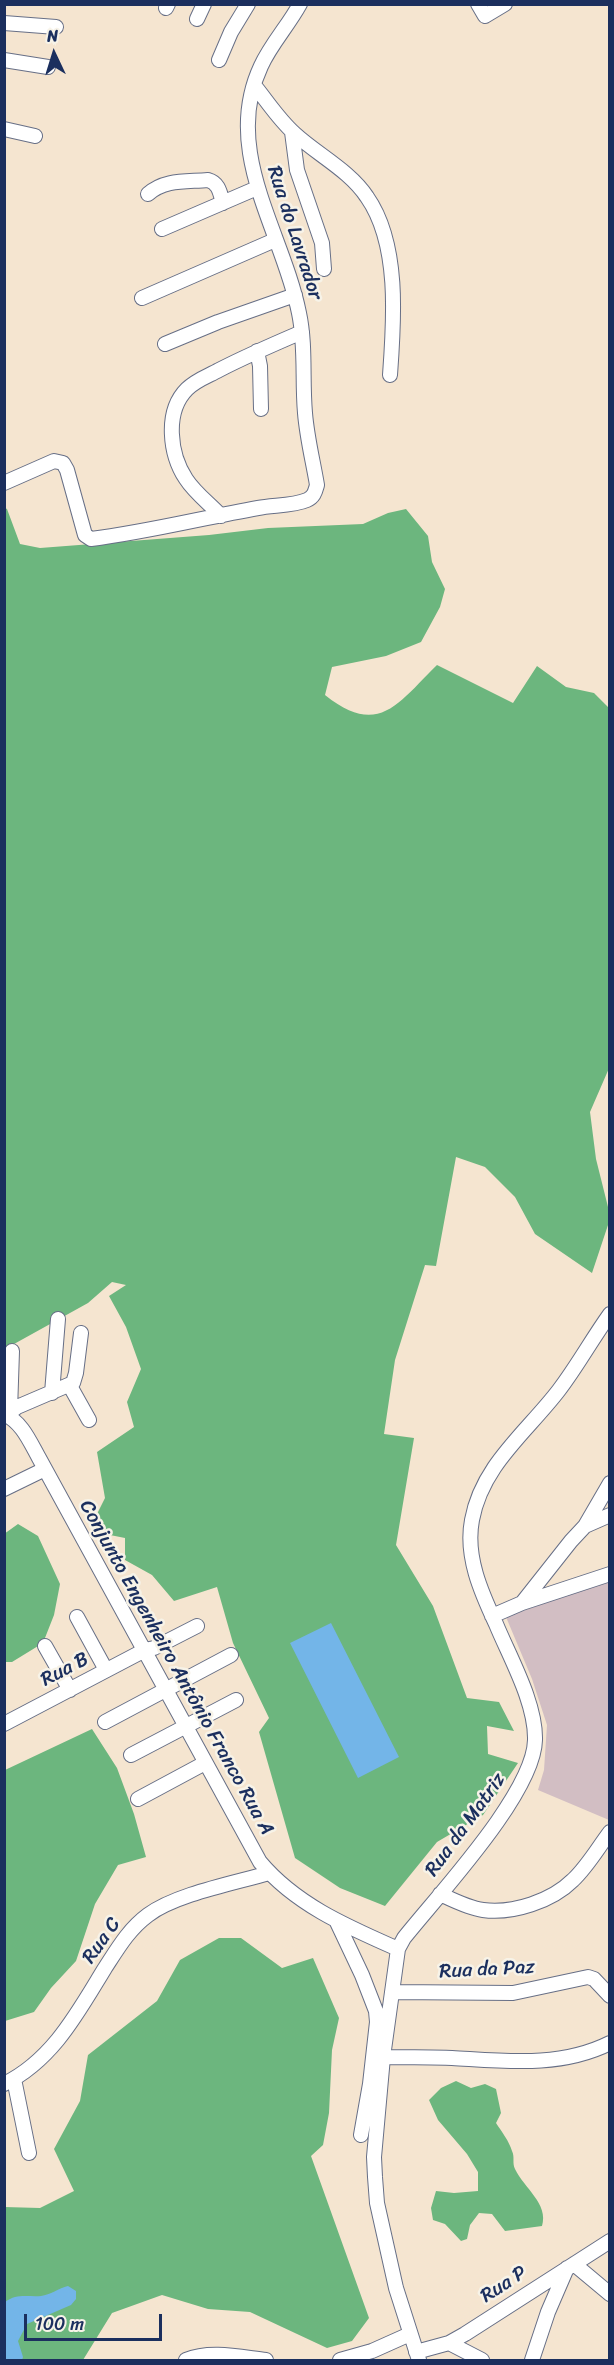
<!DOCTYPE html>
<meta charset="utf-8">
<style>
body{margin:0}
#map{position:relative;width:614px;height:2365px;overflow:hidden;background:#f5e5d0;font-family:Sriracha,sans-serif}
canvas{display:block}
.frame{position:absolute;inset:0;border:6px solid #1b2f5e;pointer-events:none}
.north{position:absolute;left:24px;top:24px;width:60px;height:60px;-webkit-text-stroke:4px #f7f3e8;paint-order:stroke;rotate:356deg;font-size:16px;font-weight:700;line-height:24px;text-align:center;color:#1b2f5e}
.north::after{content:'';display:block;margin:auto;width:21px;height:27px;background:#1b2f5e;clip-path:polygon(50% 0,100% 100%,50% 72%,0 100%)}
.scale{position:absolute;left:24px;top:2314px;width:138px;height:27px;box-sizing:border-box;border:3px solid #1b2f5e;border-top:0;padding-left:8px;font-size:18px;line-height:21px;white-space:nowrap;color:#1b2f5e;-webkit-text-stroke:4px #f7f3e8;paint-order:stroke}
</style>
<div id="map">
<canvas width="614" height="2365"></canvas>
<div class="frame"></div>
<div class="north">N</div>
<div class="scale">100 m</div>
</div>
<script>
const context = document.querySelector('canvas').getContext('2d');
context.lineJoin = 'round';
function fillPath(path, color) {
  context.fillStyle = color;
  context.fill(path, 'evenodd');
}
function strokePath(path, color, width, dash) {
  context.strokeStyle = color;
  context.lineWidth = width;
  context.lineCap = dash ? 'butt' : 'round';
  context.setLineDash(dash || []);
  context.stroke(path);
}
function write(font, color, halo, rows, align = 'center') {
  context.font = font + ' Sriracha,sans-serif';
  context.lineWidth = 5;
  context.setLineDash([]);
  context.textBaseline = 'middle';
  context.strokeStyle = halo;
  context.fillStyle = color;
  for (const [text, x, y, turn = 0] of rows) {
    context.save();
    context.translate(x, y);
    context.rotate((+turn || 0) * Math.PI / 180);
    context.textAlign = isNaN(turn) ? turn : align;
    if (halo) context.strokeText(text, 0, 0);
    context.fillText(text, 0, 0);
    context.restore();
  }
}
fillPath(new Path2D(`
 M609,1580V1820L538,1790L544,1770L547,1725L532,1679L506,1617Z`), '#d2bec3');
fillPath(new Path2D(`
 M5,508L7,509L20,544L40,548L209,535L268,528L363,524L388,513L406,509L428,536L432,562L445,589L440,607L421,642L386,656L332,667L325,695C379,738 398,703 437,665L513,703L537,666L566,687L594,693L609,708L610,1066L590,1112L596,1159L609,1211L610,1219L592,1273L535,1234L515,1197L485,1167L456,1157L436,1266L425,1265L395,1360L384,1434L414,1438L396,1545L433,1606L467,1698L499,1702L514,1731L487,1726L488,1754L518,1763L483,1815L437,1842L385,1906L340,1888L295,1858L259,1732L269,1718L233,1643L217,1587L174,1601L152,1575L125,1560V1538L105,1534L97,1514L105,1498L97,1452L134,1427L127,1402L141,1369L126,1327L109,1296L126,1285L112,1282L88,1303L5,1349Z
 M18,1524L38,1536L60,1584L54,1615L43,1643L12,1662H5L4,1534Z
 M92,1729L117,1768L134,1814L146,1857L118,1865L95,1904L76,1961L51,1988L34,2012L5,2021V1770Z
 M219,1938H241L282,1968L313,1958L339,2018L332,2050L329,2113L323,2145L311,2156L369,2318L352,2341L327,2348L250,2312L208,2309L162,2295L112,2313L83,2360H5L4,2207L40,2208L74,2191L54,2149L80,2101L88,2055L157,2001L180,1960Z
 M456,2081L471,2088L485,2084L496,2089L501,2113L496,2123C502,2132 509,2141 512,2151C515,2157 512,2163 515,2169C524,2188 549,2204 542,2226L505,2231L492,2214L479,2213L470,2225L467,2239L461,2241L445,2224L433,2220L431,2208L436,2191L454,2193L478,2191V2172L467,2154L438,2120L429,2100L441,2088Z`), '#6cb67e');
fillPath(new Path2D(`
 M331,1623L399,1757L358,1778L290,1643Z
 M68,2286L76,2291V2299L71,2305L27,2324L18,2341L23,2357L22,2360H5V2302C17,2293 27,2297 41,2296C50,2295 59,2288 68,2286Z`), '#73b5e8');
const minor = new Path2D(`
 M478,4L485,16L505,4
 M166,8L168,4
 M197,19L204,4
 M4,23L56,27
 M4,60L48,67
 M219,60L231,32L248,4
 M254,85C267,101 279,120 295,134C318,155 350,171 367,197C400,244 394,321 390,375
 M4,129L35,136
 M292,132L297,170L322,243L324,269
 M148,194C165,179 186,182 208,180C219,183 220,193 223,203
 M162,229L257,188
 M142,298L275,240
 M165,344L218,322L295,295
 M257,351L260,366L261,409
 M4,483L54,461L63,463L67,470L85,535L91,539C147,532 202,518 258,508C273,505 293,506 307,500C314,497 315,492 317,485C313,461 307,438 305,413C302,380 306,346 299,313C283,232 221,151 261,66C271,44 288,26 300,4
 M221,516C210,504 195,493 186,479C170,455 164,412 187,389C196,380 208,376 219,370C246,356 274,344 302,332
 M70,1386L89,1420
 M52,1393L58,1319
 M10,1411L12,1351
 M4,1414C22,1422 30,1442 39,1458L260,1862C296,1905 348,1927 398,1949
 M7,1415L17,1407L73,1383L76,1373L81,1333
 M4,1489L45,1469
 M585,1526L610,1483
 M522,1603L571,1541L585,1526L610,1515
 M492,1616L522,1603L610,1574
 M77,1617L106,1670
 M45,1646L70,1690
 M105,1722L231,1655
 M4,1724L145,1650L154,1648L197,1626
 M131,1755L236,1700
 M138,1799L205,1763
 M440,1894C453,1900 468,1908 483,1910C513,1914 552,1901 573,1880C587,1867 598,1848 610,1832
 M336,1920L362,1975L376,2011L377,2022L370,2084L361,2135
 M393,1992L513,1993L588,1977L594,1979L610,1996
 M383,2057C406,2057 429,2057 452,2058C505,2061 560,2068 610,2043
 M14,2079L29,2153
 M4,2084C53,2060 78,2012 105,1968C118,1948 129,1929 148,1915C176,1894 235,1883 269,1873
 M574,2264L610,2294
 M449,2343L482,2360
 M416,2352L449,2343L465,2334L610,2241
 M186,2360C210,2350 240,2357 266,2360
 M340,2360L372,2351L410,2334
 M419,2360L396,2288L377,2203L375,2177L374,2157L383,2057L398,1949L404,1938C439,1894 534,1793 535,1740C536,1703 510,1658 496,1624C481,1592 465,1556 472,1520C482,1465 527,1432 559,1390C578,1365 592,1339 610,1314
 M532,2360L548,2312L567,2268`);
strokePath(minor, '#676f86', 16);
strokePath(minor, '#fff', 14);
write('20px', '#1b2f5e', '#f7f3e8', [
 ["Rua do Lavrador",294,233,72],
 ["Conjunto Engenheiro Antônio Franco Rua A",176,1668,61],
 ["Rua B",65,1670,-28],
 ["Rua da Matriz",466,1825,-54],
 ["Rua C",102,1941,-55],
 ["Rua da Paz",487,1970,-3],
 ["Rua P",504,2285,-33]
]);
</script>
